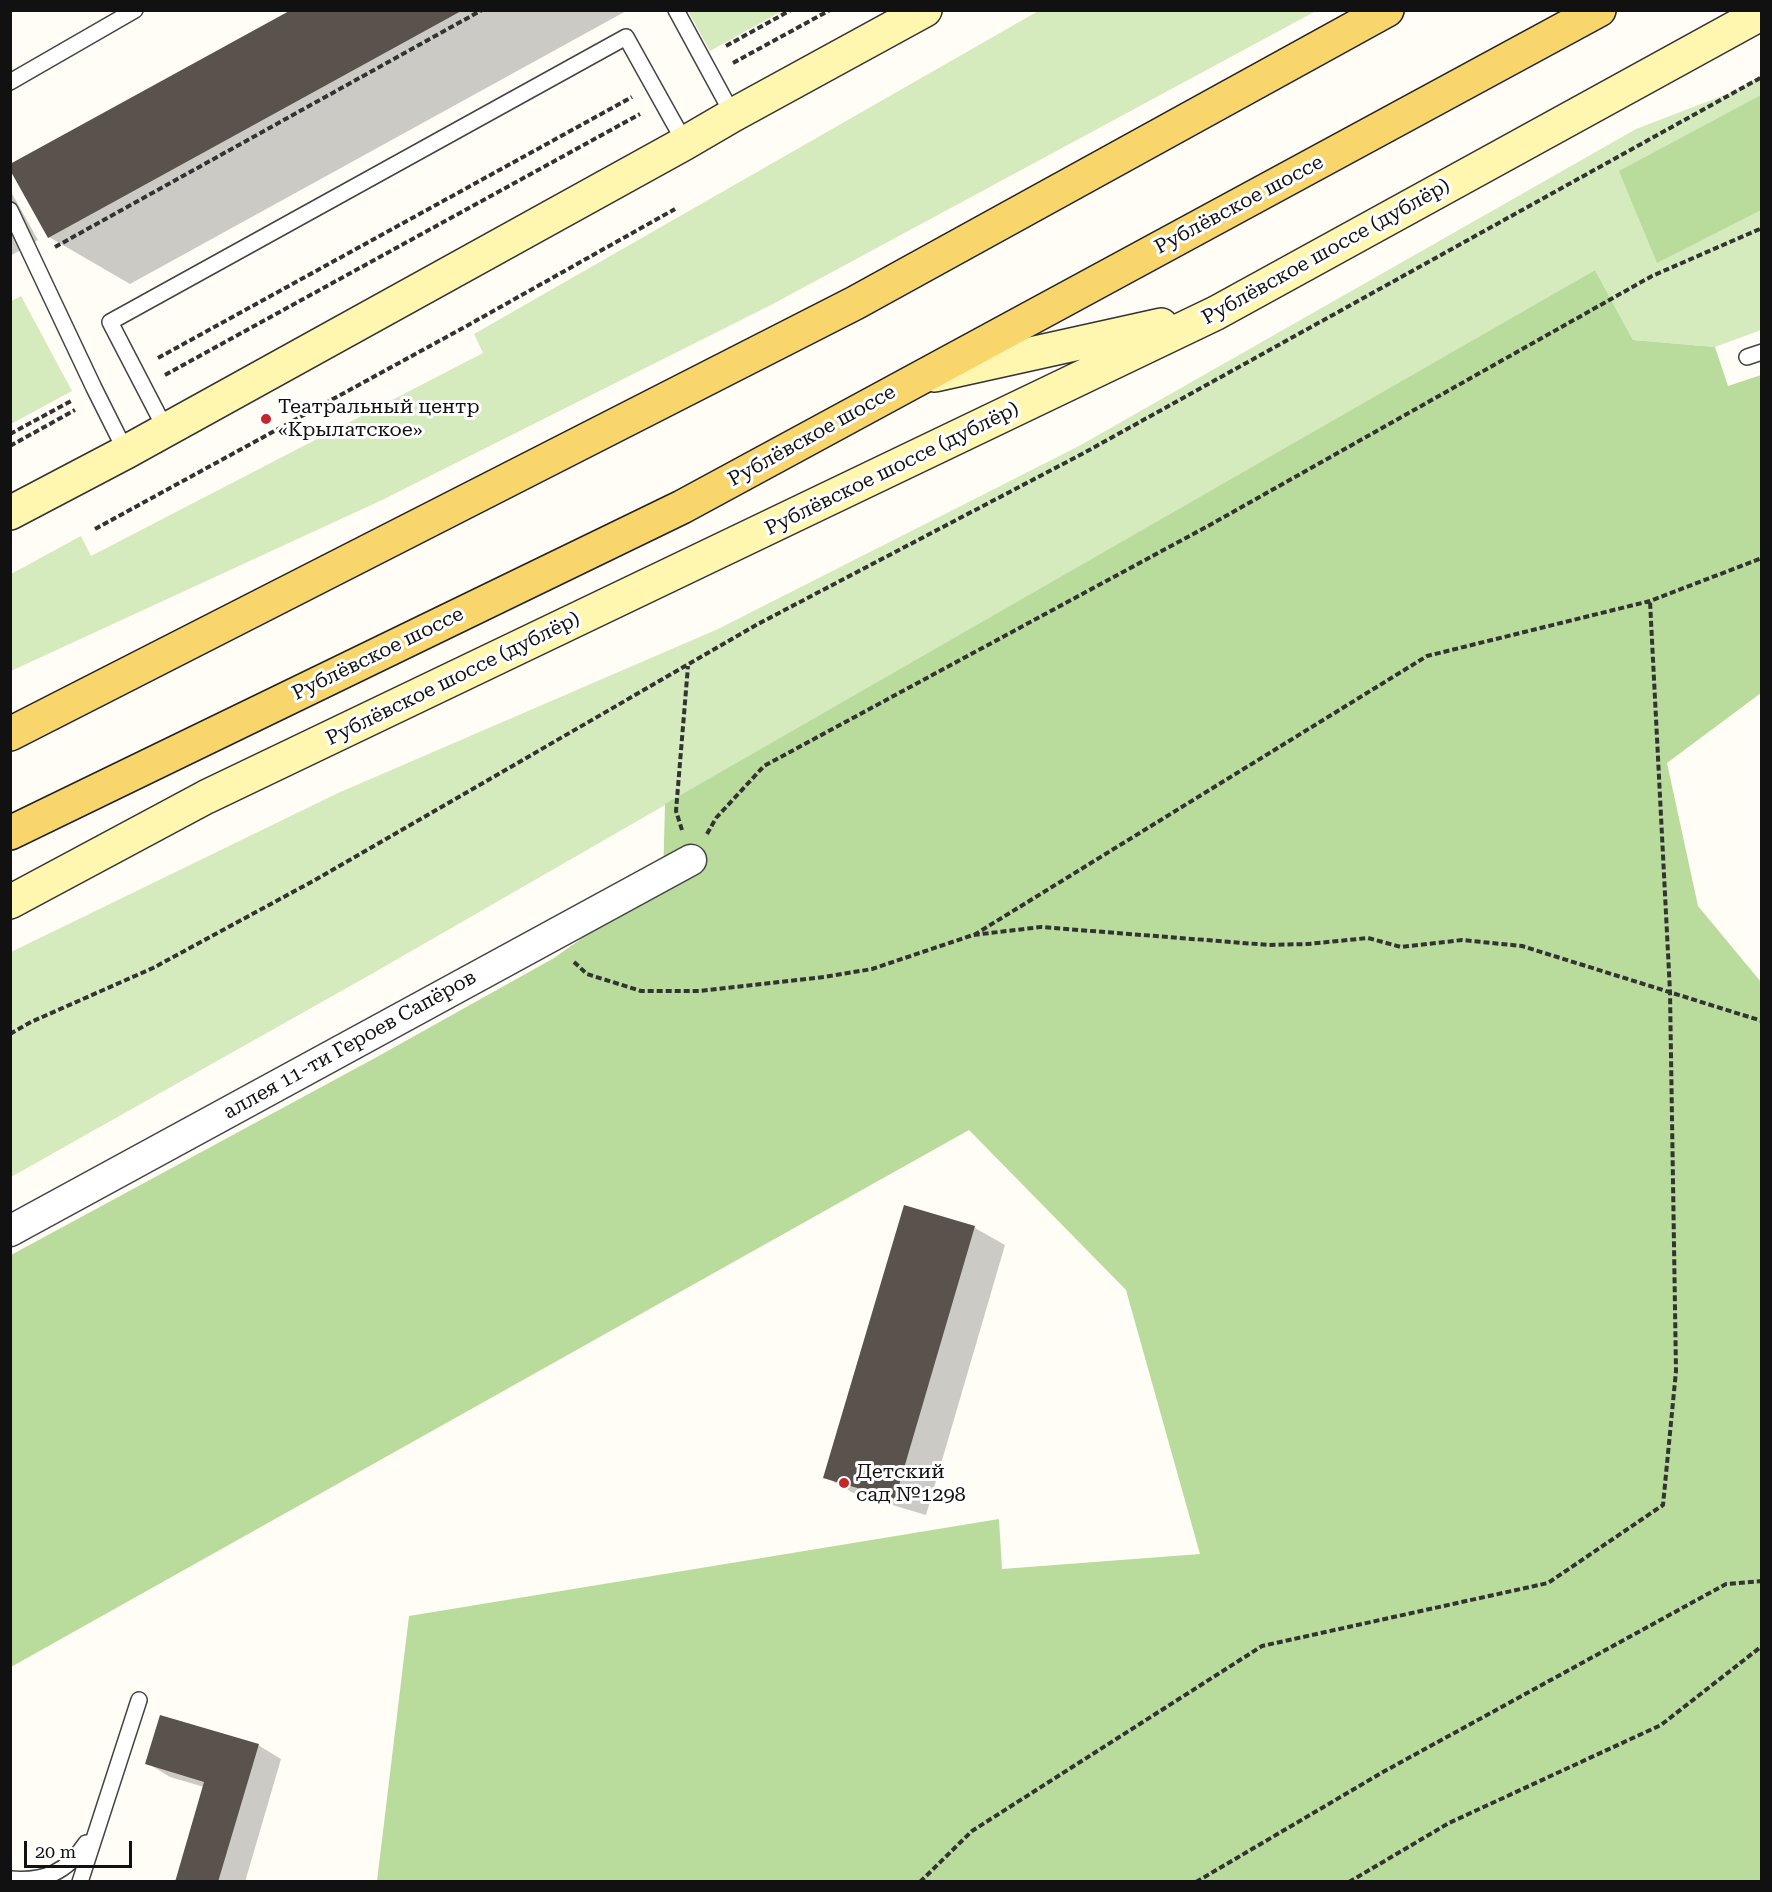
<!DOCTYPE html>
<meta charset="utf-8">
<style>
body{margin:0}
#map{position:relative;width:1772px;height:1892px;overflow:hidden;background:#fffdf5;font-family:"Roboto Serif",serif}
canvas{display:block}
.frame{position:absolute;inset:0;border:12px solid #111;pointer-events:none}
.scale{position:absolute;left:24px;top:1841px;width:108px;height:27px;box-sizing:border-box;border:3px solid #111;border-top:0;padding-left:8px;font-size:18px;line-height:21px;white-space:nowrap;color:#111;-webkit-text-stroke:4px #fff;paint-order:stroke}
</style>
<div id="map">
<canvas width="1772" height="1892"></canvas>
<div class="frame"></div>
<div class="scale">20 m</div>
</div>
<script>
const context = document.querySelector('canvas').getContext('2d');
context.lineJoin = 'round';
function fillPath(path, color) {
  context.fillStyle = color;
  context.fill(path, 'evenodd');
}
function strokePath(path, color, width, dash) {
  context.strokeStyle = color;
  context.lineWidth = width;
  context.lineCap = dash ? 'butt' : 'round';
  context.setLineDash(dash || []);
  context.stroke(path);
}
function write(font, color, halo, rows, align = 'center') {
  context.font = font + ' "Roboto Serif",serif';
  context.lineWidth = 6;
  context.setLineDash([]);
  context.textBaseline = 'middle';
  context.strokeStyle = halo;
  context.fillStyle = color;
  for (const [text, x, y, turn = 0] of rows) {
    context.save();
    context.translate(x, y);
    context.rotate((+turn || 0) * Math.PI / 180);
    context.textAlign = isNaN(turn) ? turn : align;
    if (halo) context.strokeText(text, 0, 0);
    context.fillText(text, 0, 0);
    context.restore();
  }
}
fillPath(new Path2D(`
 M1040,10L1316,11L771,305L380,501L11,671V574L81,536L91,556L483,353L474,334Z
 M688,11H782L710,51Z
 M1761,76V330L1715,347L1633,340L1595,270L368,976L11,1177V952L338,793L718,629L1079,446L1636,129L1735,91Z
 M21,296L72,391L11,424V301Z`), '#d5ebbd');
fillPath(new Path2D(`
 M1761,95V210L1657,263L1619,171Z
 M1595,270L1633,340L1715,347L1728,386L1761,375V693L1667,763L1698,906L1761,982V1881H377L409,1616L999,1519L1002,1569L1200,1554L1126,1290L969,1130L11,1667V1255L375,1058L554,958L663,881L665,804Z`), '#b9dc9c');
fillPath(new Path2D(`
 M294,10H628L130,284L49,237Z
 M10,190L38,240L10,256Z
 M905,1207L975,1228L1005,1245L926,1515L855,1494L825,1477Z
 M258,1745L281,1759L245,1882H176L204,1787L170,1777L147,1763Z`), '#0003');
fillPath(new Path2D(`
 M291,10H463L48,238L10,170V164Z
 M904,1205L975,1226L895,1499L823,1478Z
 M160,1715L259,1744L218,1882H175L204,1782L145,1764Z`), '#5a524d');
const lane = new Path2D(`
 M676,10L733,115
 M10,82L135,10
 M10,210L94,388L126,452
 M1747,357L1762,352
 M166,430L110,322L626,37L685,143
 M10,1879C45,1882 67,1872 86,1843
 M80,1882L139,1700`);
const street = new Path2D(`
 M10,1231L691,860`);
const secondary = new Path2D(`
 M935,375L1161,325
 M10,513L126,452L685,143L733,115L925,10
 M10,902L206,797L1216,313L1762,13`);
const primary = new Path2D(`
 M10,734L855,303L1387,10
 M10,833L682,507L1599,10`);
strokePath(lane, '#444', 18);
strokePath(street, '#444', 33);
strokePath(secondary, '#333', 36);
strokePath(primary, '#222', 36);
strokePath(new Path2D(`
 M726,46L791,10
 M733,63L830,10
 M55,247L482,10
 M158,358L632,97
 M165,375L640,114
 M10,434L73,400
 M10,446L75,410
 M95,529L463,328L675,209
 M682,830L676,811L688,666
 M707,834L716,818L764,766L1208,526L1652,276L1762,228
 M974,935L1427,656L1650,601L1762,558
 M574,962L587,974L641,991H699L824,977L872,969L973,935L1041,927L1269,945L1308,944L1368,938L1401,947L1462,940L1522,946L1762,1021
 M10,1034L31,1022L153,968L315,880L758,624L1082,454L1762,77
 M920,1882L972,1831L1262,1646L1548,1583L1663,1505L1676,1371L1670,992L1650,601
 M1196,1882L1383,1772L1726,1584L1762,1581
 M1349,1882L1449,1823L1661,1725L1762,1646`), '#333', 4, [6, 3]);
strokePath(lane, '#fff', 15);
strokePath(street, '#fff', 30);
strokePath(secondary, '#fff6b0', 33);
strokePath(primary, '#f9d66b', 33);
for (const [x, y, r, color] of [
 [266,419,6,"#c4262e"],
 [844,1483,6,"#c4262e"]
]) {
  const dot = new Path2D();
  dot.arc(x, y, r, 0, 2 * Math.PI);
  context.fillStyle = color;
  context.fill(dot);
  strokePath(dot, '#fff', 2);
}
write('20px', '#111', '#fff', [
 ["Рублёвское шоссе",1239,205,-28],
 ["Рублёвское шоссе (дублёр)",1326,252,-29],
 ["Рублёвское шоссе",812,436,-29],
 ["Рублёвское шоссе (дублёр)",892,469,-26],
 ["Рублёвское шоссе",378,654,-26],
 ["Рублёвское шоссе (дублёр)",453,679,-26],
 ["аллея 11-ти Героев Сапёров",350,1045,-29]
]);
write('20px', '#111', '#fff', [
 ["Театральный центр",278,407],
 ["«Крылатское»",278,430],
 ["Детский",856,1472],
 ["сад №1298",856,1495]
], 'left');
</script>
